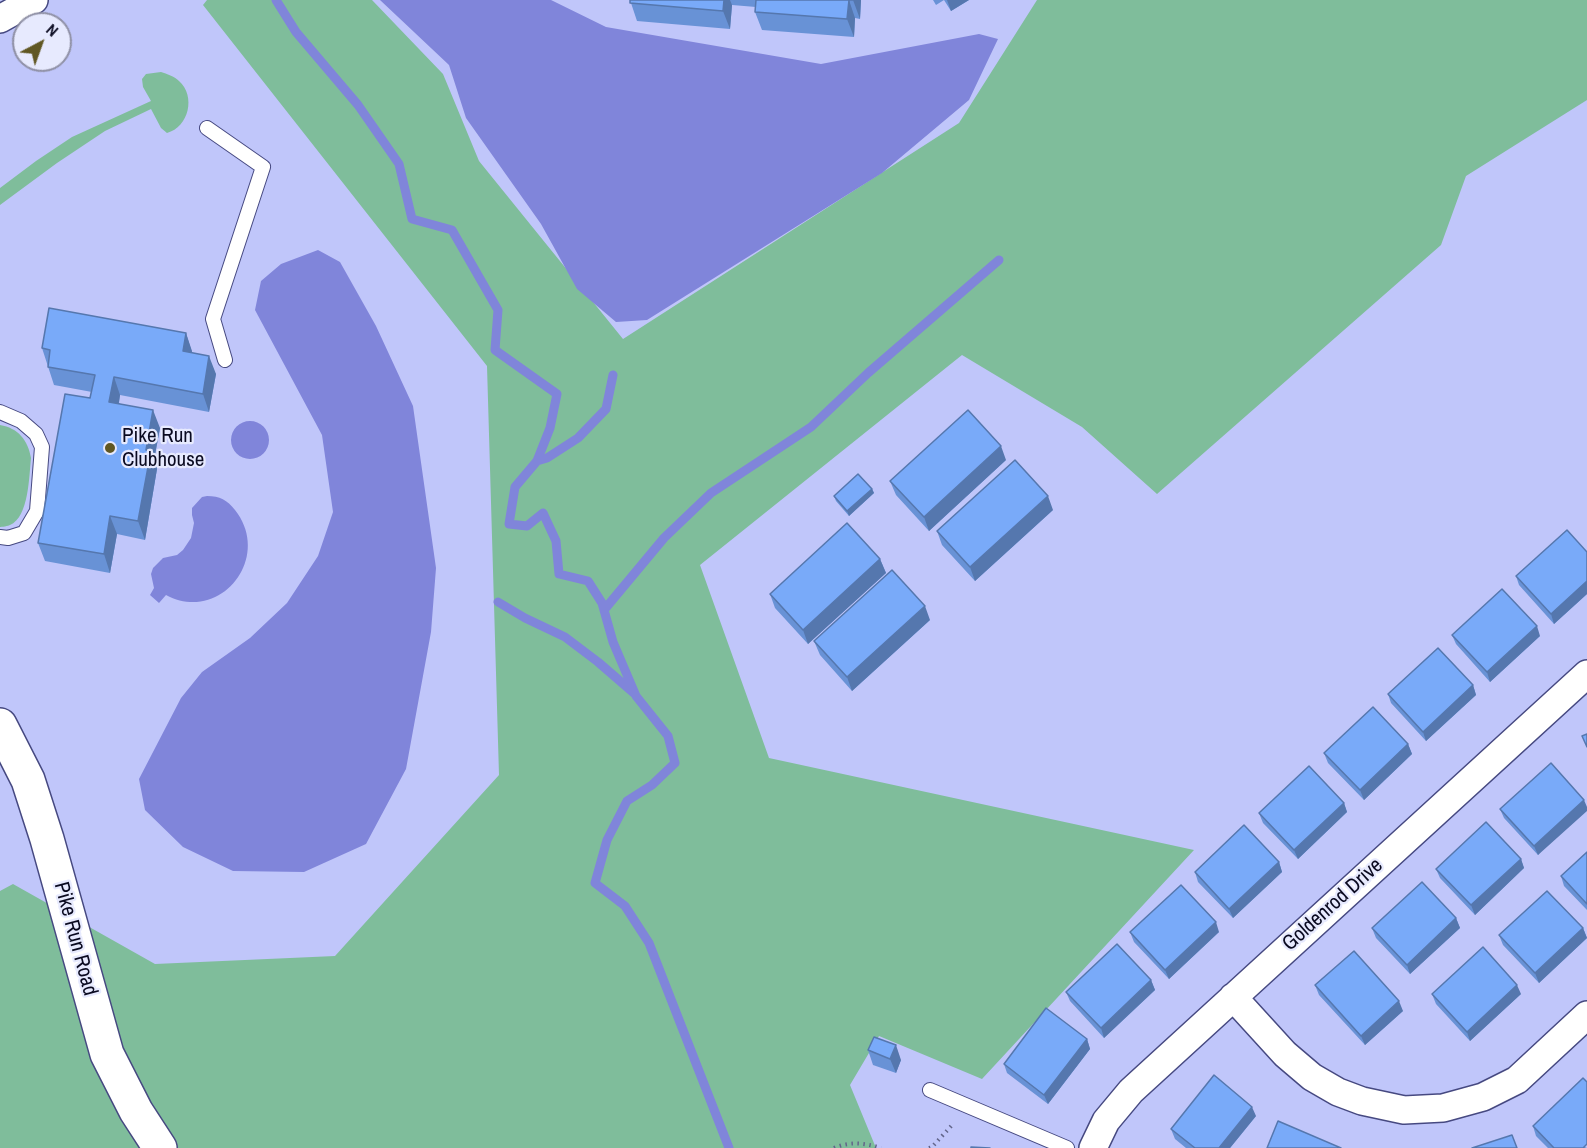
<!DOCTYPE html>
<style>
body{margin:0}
#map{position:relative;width:1587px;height:1148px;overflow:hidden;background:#c0c6fa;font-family:"Archivo Narrow",sans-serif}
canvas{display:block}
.north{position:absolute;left:12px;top:12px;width:60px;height:60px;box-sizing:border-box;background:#e7eafe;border:2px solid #8f90a5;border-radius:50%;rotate:41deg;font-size:16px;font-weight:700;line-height:24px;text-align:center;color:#0a0a20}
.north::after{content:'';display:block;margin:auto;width:21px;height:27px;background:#605723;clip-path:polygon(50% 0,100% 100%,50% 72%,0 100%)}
</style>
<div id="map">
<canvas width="1587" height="1148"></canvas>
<div class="north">N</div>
</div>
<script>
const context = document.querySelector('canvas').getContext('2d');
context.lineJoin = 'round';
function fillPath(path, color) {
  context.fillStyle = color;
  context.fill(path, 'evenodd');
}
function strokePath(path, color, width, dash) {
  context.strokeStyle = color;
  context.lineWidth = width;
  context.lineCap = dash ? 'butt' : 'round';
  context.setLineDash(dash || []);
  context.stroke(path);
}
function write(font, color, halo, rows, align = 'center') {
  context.font = font + ' "Archivo Narrow",sans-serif';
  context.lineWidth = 4.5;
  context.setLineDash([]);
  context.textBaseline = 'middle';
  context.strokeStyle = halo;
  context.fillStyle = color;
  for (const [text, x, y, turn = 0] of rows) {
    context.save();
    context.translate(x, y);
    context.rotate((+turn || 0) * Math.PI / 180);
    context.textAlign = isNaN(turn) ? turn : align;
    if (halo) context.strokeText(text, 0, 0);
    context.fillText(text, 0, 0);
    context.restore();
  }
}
fillPath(new Path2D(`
 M207,0H372L443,74L479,161L623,339L959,123L1037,0H1587V100L1466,176L1441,245L1157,494L1082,427L962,355L700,565L769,758L1194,850L982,1079L879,1036L850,1085L876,1148H0V891L13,884L155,964L335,956L499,775L487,366L203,5Z
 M161,72C167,74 174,76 179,81C196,96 189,127 167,133L161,128L151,109L105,131L57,163L0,205V188L36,161L72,137L151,101L143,87L142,79L146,74Z
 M0,425C18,428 28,440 31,458C29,476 29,517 10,525C9,526 1,527 0,527Z`), '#7fbd9b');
fillPath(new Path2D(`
 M380,0H551L606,27L821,64L979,34L998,39L969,100L882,173L647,320L616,322L577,289L541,224L466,118L449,65Z
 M318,250L340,262L376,326L413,406L436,568L431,632L406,769L366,844L304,872L233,871L183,847L145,810L139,779L181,698L202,672L250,638L287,603L318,556L333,512L322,435L255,310L261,281L281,264Z
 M231 440a19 19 0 1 1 38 0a19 19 0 1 1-38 0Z
 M207,496C220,496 227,500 235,510C273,558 220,624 166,595L159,603L150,595L154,588L151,574L153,568L163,558L177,555L183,550L191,538L194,523L192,515V508L202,497Z`), '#8085da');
strokePath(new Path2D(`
 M276,0L296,32L358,105L399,164L412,219L452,230L498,310L495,350L557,394L550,428L537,461L515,487L509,524L527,526L543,513L556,541L559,574L588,581L602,603L613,642L636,696L668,736L675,763L652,785L627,801L607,840L595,883L625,906L649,943L729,1148
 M537,461L547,458L578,438L606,409L613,375
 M498,602L525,618L565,637L598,662L635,694
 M604,610L664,538L711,493L811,427L868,373L999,260`), '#8085da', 9);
const lane = new Path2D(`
 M207,128L263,167L213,319L225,360
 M0,412L21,421L36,434L42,447L37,511L24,533L8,538L0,537
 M930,1090L1067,1148`);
const street = new Path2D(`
 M0,19L34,0
 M1233,997L1285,1054L1312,1077L1338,1092L1362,1101L1404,1110L1443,1108L1483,1097L1517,1080L1587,1015
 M1093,1148L1106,1121L1131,1091L1587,674`);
const secondary = new Path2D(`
 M0,725L28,780L47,839L107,1054L136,1111L160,1148`);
strokePath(lane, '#464981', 16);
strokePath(street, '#464981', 30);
strokePath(secondary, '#464981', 36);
strokePath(new Path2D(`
 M834,1148C850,1141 865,1143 881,1148
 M929,1148L932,1147L954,1123`), '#62658a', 4, [1.5, 4.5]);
strokePath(lane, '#fff', 14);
strokePath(street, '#fff', 27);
strokePath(secondary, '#fff', 33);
fillPath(new Path2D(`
 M630,0H861L860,19L855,18L854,37L762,30L755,12L756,7L732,5L730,29L637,21Z
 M933,0H944L936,5Z
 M944,0H969L951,11Z
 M186,333L192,353L216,374L209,412L120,395L119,403L160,428L154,460L157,469L145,540L117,534L110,573L45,561L38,543L90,398L92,392L54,385L42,348Z
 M1006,460L929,531L896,495L890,481Z
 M872,489L874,493L849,516L836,501L834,496Z
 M1053,510L975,581L942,545L937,531Z
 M1587,552V594L1554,624L1519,585L1516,576Z
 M880,559L886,573L808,644L775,608L770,594Z
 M930,620L852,691L820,655L814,641Z
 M1452,635L1540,636L1490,682L1456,644Z
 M1473,685L1476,695L1426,741L1391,703L1388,694Z
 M1408,744L1412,754L1364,800L1328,763L1324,753Z
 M1584,800L1538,855L1504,818L1500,809Z
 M1344,803L1347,812L1298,859L1263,823L1259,813Z
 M1587,852V910L1564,886L1561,876Z
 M1521,859L1524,868L1475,915L1440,878L1436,869Z
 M1279,862L1282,872L1233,918L1198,882L1195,872Z
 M1456,918L1460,928L1410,974L1376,938L1372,928Z
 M1583,928L1587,938L1539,983L1503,945L1499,935Z
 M1130,932H1219L1169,979L1134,942Z
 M1151,980L1155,990L1104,1038L1070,1001L1066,992Z
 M1315,985L1403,1011L1365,1045L1319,995Z
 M1432,994H1521L1470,1041L1436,1004Z
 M1087,1039L1090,1049L1048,1104L1007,1073L1004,1064Z
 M868,1050L901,1060L896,1073L873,1065Z
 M1256,1116L1230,1148H1186L1175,1139L1171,1129Z
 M1533,1126L1587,1148H1548L1536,1136Z`), '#6892d6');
fillPath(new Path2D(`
 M724,0H730L732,5L730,29L723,11Z
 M849,0L855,18L854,37L847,19Z
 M853,0H861L860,19Z
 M947,0H969L951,11Z
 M186,333L192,351L189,369L183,351Z
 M209,356L216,374L209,412L203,394Z
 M114,377L120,395L116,420L109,402Z
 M153,410L160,428L154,460L157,469L145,540L138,521L146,450Z
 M1001,446L1006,460L929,531L924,517Z
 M872,489L874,493L849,516L847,511Z
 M1048,496L1053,510L975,581L970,567Z
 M110,516L117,534L110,573L104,554Z
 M880,559L886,573L808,644L803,630Z
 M1587,581V594L1554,624L1551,614Z
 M925,606L930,620L852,691L847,677Z
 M1537,626L1540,636L1490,682L1487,672Z
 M1473,685L1476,695L1426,741L1423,732Z
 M1408,744L1412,754L1364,800L1360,790Z
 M1584,800L1587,807V811L1538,855L1534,846Z
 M1344,803L1347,812L1298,859L1294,850Z
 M1521,859L1524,868L1475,915L1471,905Z
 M1279,862L1282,872L1233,918L1229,909Z
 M1456,918L1460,928L1410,974L1407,965Z
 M1216,922L1219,932L1169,979L1165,970Z
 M1583,928L1587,938L1539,983L1535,973Z
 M1151,980L1155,990L1104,1038L1101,1028Z
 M1517,985L1521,994L1470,1041L1467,1032Z
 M1399,1001L1403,1011L1365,1045L1361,1036Z
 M1087,1039L1090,1049L1048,1104L1044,1095Z
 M896,1045L901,1060L896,1073L890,1059Z
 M1252,1107L1256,1116L1230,1148H1219Z`), '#5577ae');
const building = new Path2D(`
 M630,0H724L723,11L630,3Z
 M756,0H853H849L847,19L755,12Z
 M49,308L186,333L183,351L209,356L203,394L114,377L109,402L153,410L146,450L151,451L138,521L110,516L104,554L38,543L65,394L90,398L95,375L48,367L50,350L42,348Z
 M968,410L1001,446L924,517L890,481Z
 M1015,460L1048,496L970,567L937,531Z
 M858,474L872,489L847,511L834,496Z
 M847,523L880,559L803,630L770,594Z
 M1567,530L1587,552V581L1551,614L1516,576Z
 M892,570L925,606L847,677L814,641Z
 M1502,589L1537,626L1487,672L1452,635Z
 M1438,648L1473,685L1423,732L1388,694Z
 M1373,707L1408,744L1360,790L1324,753Z
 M1587,734V747L1582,736Z
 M1551,763L1584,800L1534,846L1500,809Z
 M1309,766L1344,803L1294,850L1259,813Z
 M1486,822L1521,859L1471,905L1436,869Z
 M1244,825L1279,862L1229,909L1195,872Z
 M1587,852V904L1561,876Z
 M1422,882L1456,918L1407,965L1372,928Z
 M1181,885L1216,922L1165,970L1130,932Z
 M1547,891L1583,928L1535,973L1499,935Z
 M1117,944L1151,980L1101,1028L1066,992Z
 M1483,947L1517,985L1467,1032L1432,994Z
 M1354,951L1399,1001L1361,1036L1315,985Z
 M1046,1008L1087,1039L1044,1095L1004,1064Z
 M874,1037L896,1045L890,1059L868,1050Z
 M1214,1075L1252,1107L1219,1148H1195L1171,1129Z
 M1583,1078L1587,1082V1144L1583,1148H1554L1533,1126Z
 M1278,1121L1341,1148H1267Z
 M1512,1135L1517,1148H1472Z
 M971,1147L990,1148H971Z`);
fillPath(building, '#79aaf9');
strokePath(building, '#5577ae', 1.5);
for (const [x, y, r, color] of [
 [110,448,6,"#605723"]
]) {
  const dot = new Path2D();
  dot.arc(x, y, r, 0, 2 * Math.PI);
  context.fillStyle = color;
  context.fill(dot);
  strokePath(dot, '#e7eafe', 2);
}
write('21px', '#0a0a20', '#e7eafe', [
 ["Pike Run",122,436],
 ["Clubhouse",122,460]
], 'left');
write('21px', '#0a0a20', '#e7eafe', [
 ["Goldenrod Drive",1333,905,-42],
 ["Pike Run Road",75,939,75]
]);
</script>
